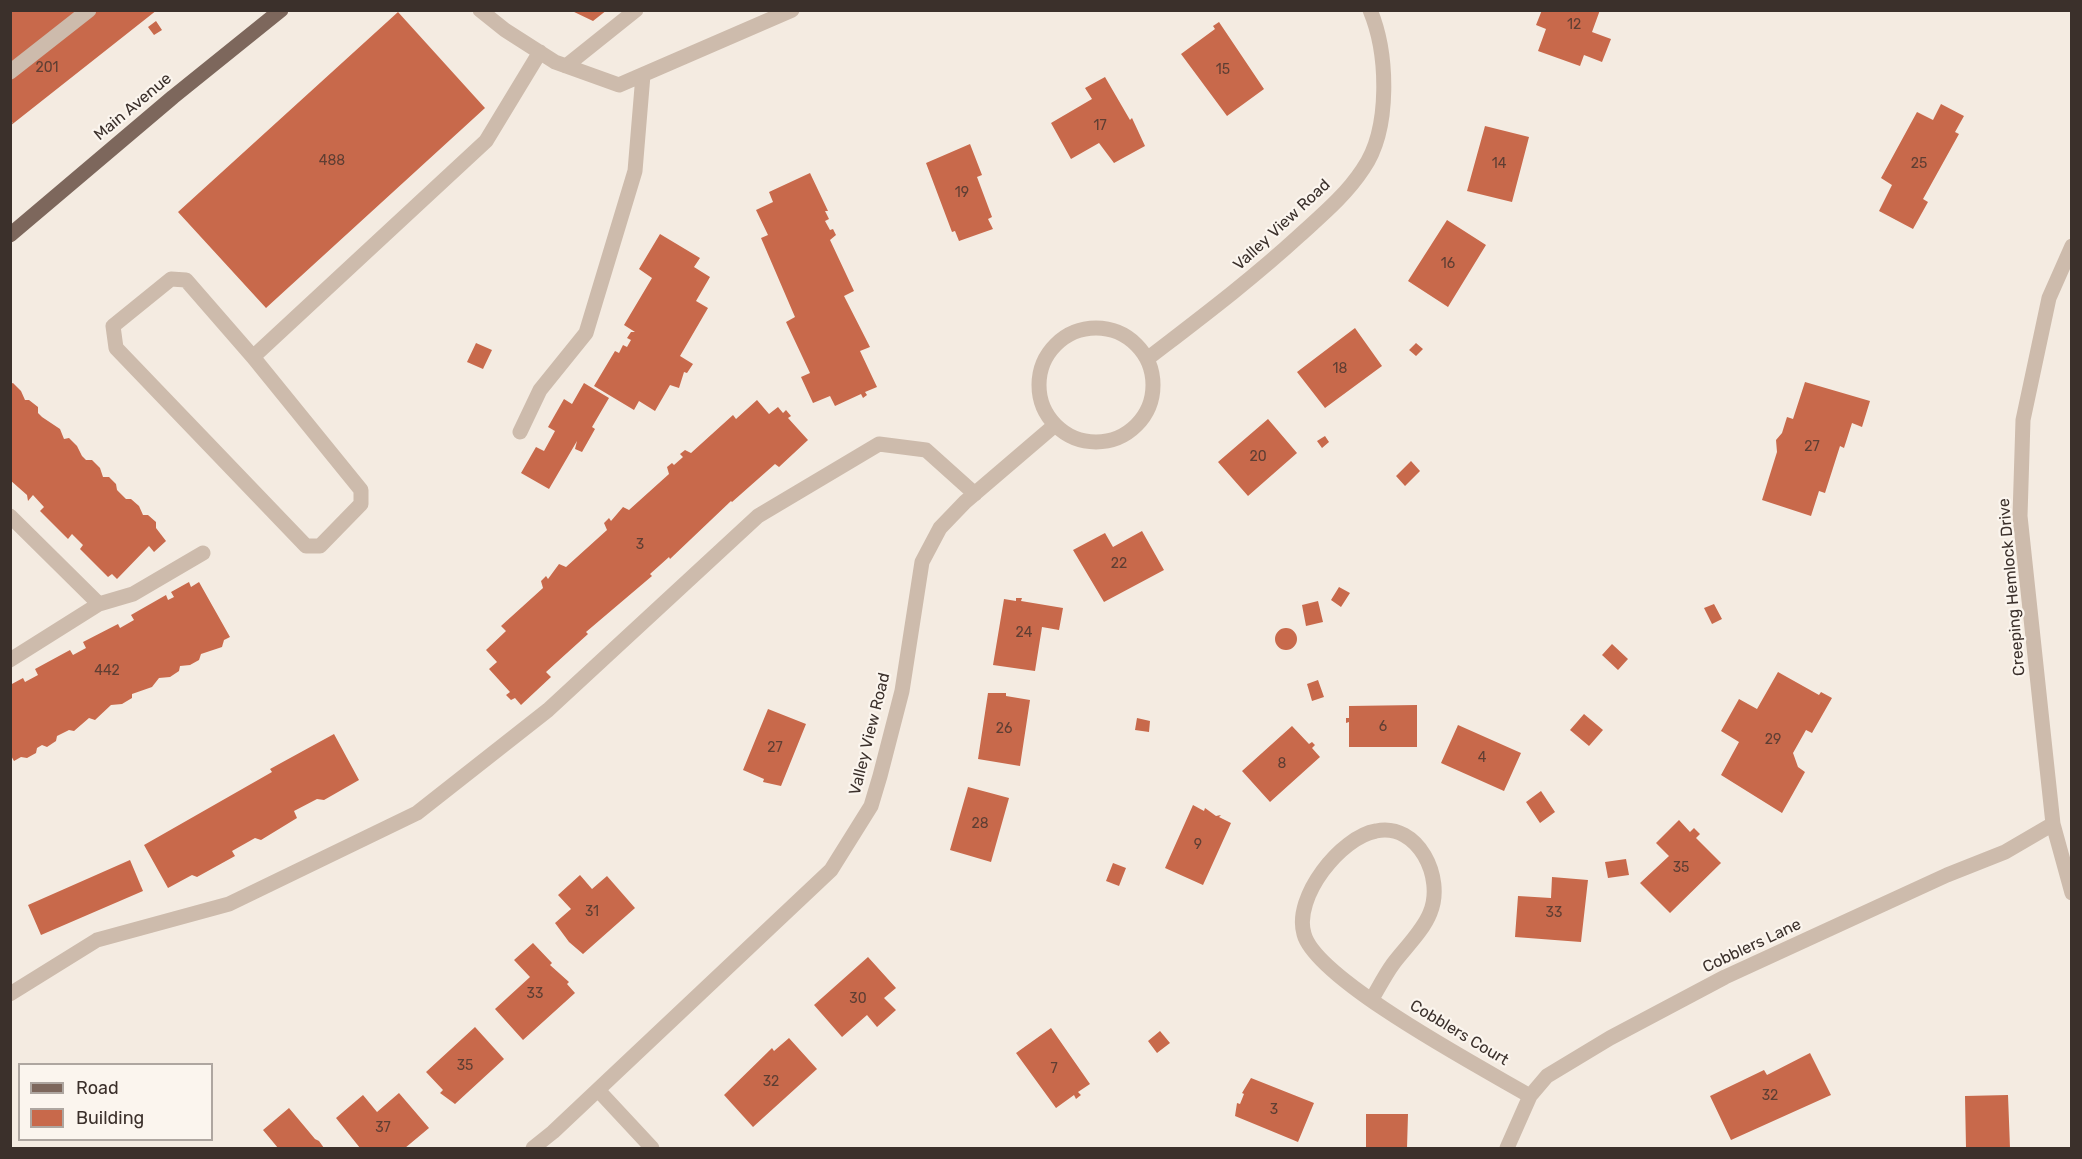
<!DOCTYPE html>
<style>
body{margin:0}
#map{position:relative;width:2082px;height:1159px;overflow:hidden;background:#f4ebe1;font-family:Rubik,sans-serif}
canvas{display:block}
.frame{position:absolute;inset:0;border:12px solid #3b302b;pointer-events:none}
.legend{position:absolute;left:18px;top:1063px;width:195px;height:78px;box-sizing:border-box;background:#fbf5ee;border:2px solid #aea6a0;margin:0;padding:8px 10px;list-style:none;font-size:18px;color:#3b302b}
.legend li{display:flex;align-items:center;gap:12px;height:30px}
.legend b{width:30px;border:2px solid #aea6a0}
</style>
<div id="map">
<canvas width="2082" height="1159"></canvas>
<div class="frame"></div>
<ul class="legend">
<li><b style="height:8px;background:#7d675c"></b>Road</li>
<li><b style="height:16px;background:#c8694b"></b>Building</li>
</ul>
</div>
<script>
const context = document.querySelector('canvas').getContext('2d');
context.lineJoin = 'round';
function fillPath(path, color) {
  context.fillStyle = color;
  context.fill(path, 'evenodd');
}
function strokePath(path, color, width, dash) {
  context.strokeStyle = color;
  context.lineWidth = width;
  context.lineCap = dash ? 'butt' : 'round';
  context.setLineDash(dash || []);
  context.stroke(path);
}
function write(font, color, halo, rows, align = 'center') {
  context.font = font + ' Rubik,sans-serif';
  context.lineWidth = 4.5;
  context.setLineDash([]);
  context.textBaseline = 'middle';
  context.strokeStyle = halo;
  context.fillStyle = color;
  for (const [text, x, y, turn = 0] of rows) {
    context.save();
    context.translate(x, y);
    context.rotate((+turn || 0) * Math.PI / 180);
    context.textAlign = isNaN(turn) ? turn : align;
    if (halo) context.strokeText(text, 0, 0);
    context.fillText(text, 0, 0);
    context.restore();
  }
}
fillPath(new Path2D(`
 M10,10H157L10,126Z
 M570,10H607L593,21Z
 M1542,10H1600L1592,32L1611,39L1602,62L1584,55L1580,66L1538,51L1546,29L1536,25Z
 M398,12L485,108L266,308L178,212Z
 M156,21L162,30L154,35L148,27Z
 M1219,22L1264,89L1227,116L1181,54L1215,29L1213,26Z
 M1105,77L1130,120L1132,118L1145,146L1114,163L1099,143L1071,159L1051,123L1092,99L1085,88Z
 M1941,104L1964,116L1955,132L1959,134L1923,199L1928,202L1913,229L1879,211L1892,185L1881,178L1917,112L1933,120Z
 M1485,126L1529,137L1512,202L1467,191Z
 M970,144L982,175L977,177L992,217L988,219L993,229L959,241L955,231L952,232L926,163Z
 M810,173L828,211H825L829,219L825,221L830,230L833,229L836,235L830,240L854,291L844,296L870,347L860,351L877,387L865,392L867,395L863,398L861,394L835,406L830,396L813,403L801,377L810,373L786,322L795,317L761,238L768,235L756,210L773,202L769,192Z
 M1447,220L1486,245L1448,307L1408,281Z
 M660,234L700,258L694,267L710,277L696,301L708,308L680,356L693,364L687,373L684,372L679,388L670,385L655,411L639,401L634,410L594,386L615,351L619,353L623,345L627,347L631,340L627,338L631,332H635L624,325L652,278L639,269Z
 M1355,328L1382,366L1325,408L1297,372Z
 M476,343L492,350L483,369L467,362Z
 M1416,343L1423,349L1416,356L1409,350Z
 M1805,382L1870,401L1862,427L1852,423L1844,448L1840,446L1825,493L1819,491L1811,516L1762,500L1777,452L1776,440L1782,433L1787,417L1793,419Z
 M13,383L21,391L25,400H29L38,407V413L42,417L60,429L64,439L69,438L77,446L82,456L86,460H92L100,468L103,477H109L116,484L117,490L126,499H131L139,506L143,515H148L156,522V528L166,541L154,552L149,546L117,579L112,574L108,577L80,549L83,545L72,534L68,539L40,511L44,507L33,495L28,501L27,495L10,480V384Z
 M584,383L609,398L592,427L595,429L582,452L575,449L577,441L549,489L521,473L536,447L544,451L555,431L548,427L564,399L572,404Z
 M757,400L769,414L778,407L783,413L786,410L791,416L788,418L808,440L779,467L775,464L732,502L731,501L670,559L669,557L650,574L652,576L586,632L588,634L546,672L551,677L521,705L515,698L511,700L506,695L510,692L489,669L497,662L486,650L506,631L501,626L543,588L541,581L546,576L548,579L559,564L566,567L607,530L604,523L609,518L611,521L623,507L629,510L669,474L667,467L672,463L674,465L683,457L680,454L685,450L691,453L733,415L736,419Z
 M1268,419L1297,453L1248,496L1218,462Z
 M1325,436L1329,442L1322,448L1317,441Z
 M1411,461L1420,471L1405,486L1396,476Z
 M1142,531L1164,570L1104,602L1073,550L1105,533L1113,547Z
 M189,582L191,587L199,582L230,637L224,640L222,647L201,654L199,660L190,665L180,666L179,671L170,677L159,678L152,687L132,694V698L122,704L111,705L95,720L89,718L74,731L69,730L57,736L56,741L47,747L42,745L37,748L36,753L27,758L21,757L14,761L10,754V685L23,678L25,682L38,675L35,669L70,650L73,655L86,648L83,642L118,624L120,628L134,620L131,615L166,595L168,600L174,597L171,592Z
 M1339,587L1350,593L1341,607L1331,600Z
 M1016,598H1022L1021,601L1063,608L1059,630L1042,627L1035,671L993,665L1004,599L1016,601Z
 M1318,601L1323,622L1306,626L1302,605Z
 M1714,604L1722,619L1712,624L1704,608Z
 M1275 639a11 11 0 1 1 22 0a11 11 0 1 1-22 0Z
 M1612,644L1628,659L1618,670L1602,655Z
 M1778,672L1819,695L1821,692L1832,698L1812,733L1806,730L1793,753L1798,767L1805,772L1782,813L1721,775L1739,742L1721,731L1739,699L1757,709Z
 M1318,680L1324,697L1312,701L1307,684Z
 M988,693H1006V696L1030,700L1020,766L978,759Z
 M1417,705V747H1349V722L1346,723V718H1349V706Z
 M768,709L806,724L781,786L763,782L764,779L743,770Z
 M1584,714L1603,730L1589,746L1570,730Z
 M1137,718L1150,721L1149,732L1135,730Z
 M1458,725L1521,753L1504,791L1441,763Z
 M1292,726L1309,744L1312,742L1315,745L1312,748L1320,757L1270,802L1242,771Z
 M334,734L359,780L324,800L317,799L294,811L297,818L261,840L255,838L232,851L235,856L197,877L192,875L168,888L144,845L272,772L270,769Z
 M968,787L1009,798L991,862L950,850Z
 M1541,791L1555,812L1540,823L1526,802Z
 M1193,805L1204,811L1205,808L1216,816L1221,815L1219,817L1231,823L1203,885L1165,868Z
 M1679,820L1690,832L1694,828L1700,834L1696,838L1721,863L1670,913L1640,883L1669,856L1656,843Z
 M1626,859L1629,875L1608,878L1605,862Z
 M130,860L143,891L41,935L28,905Z
 M1113,863L1126,868L1119,886L1106,881Z
 M580,875L592,889L607,876L635,908L583,954L569,942L555,923L571,909L558,895Z
 M1552,877L1588,880L1581,942L1515,937L1518,896L1551,898Z
 M533,943L552,963L550,965L569,982L567,984L575,993L523,1040L495,1009L530,977L514,960Z
 M868,957L896,988L884,998L896,1010L877,1027L867,1015L842,1037L814,1005Z
 M475,1027L504,1059L455,1104L440,1093L443,1090L426,1072Z
 M1051,1028L1090,1084L1078,1092L1081,1095L1076,1099L1074,1095L1056,1108L1016,1053Z
 M1160,1031L1170,1043L1157,1053L1148,1041Z
 M789,1038L817,1069L753,1127L724,1095L772,1048L774,1051Z
 M1810,1053L1831,1095L1731,1140L1710,1096L1764,1070L1767,1075Z
 M1251,1078L1314,1103L1298,1142L1235,1116L1237,1103L1240,1104L1244,1094L1242,1093Z
 M399,1093L429,1128L405,1148H360L336,1118L363,1095L377,1112Z
 M2008,1095L2010,1148H1966L1965,1096Z
 M289,1108L315,1139L319,1141L324,1148H278L263,1130Z
 M1366,1114H1408L1407,1148H1362L1366,1147Z`), '#c8694b');
strokePath(new Path2D(`
 M10,123L12,124`), '#b9a596', 4, [3, 3]);
strokePath(new Path2D(`
 M480,10L505,30L555,62L619,85L792,10
 M566,66L636,10
 M10,72L89,10
 M2072,246L2049,298L2023,420L2020,516L2053,824L2072,893
 M1039 385a57 57 0 1 1 114 0a57 57 0 1 1-114 0Z
 M253,357L361,490V504L320,546H306L116,348L113,326L171,279L186,280L253,357L486,141L540,52
 M1147,359C1199,319 1251,280 1300,235C1322,215 1346,195 1363,169C1391,129 1388,53 1370,10
 M520,432L540,390L586,333L635,171L643,75
 M10,516L99,604L133,594L203,553
 M10,660L99,604
 M10,994L97,940L229,904L417,813L548,710L758,516L879,444L926,450L975,494
 M1372,999C1379,987 1385,975 1393,964C1405,948 1423,931 1430,913C1445,878 1418,822 1376,831C1341,837 1293,897 1304,934C1316,980 1484,1069 1530,1096
 M598,1090L652,1148
 M533,1148L553,1132L831,870L871,806L880,776L902,691L922,562L940,528L965,502L1055,425
 M1507,1148L1530,1096L1547,1076L1610,1038L1725,977L1947,875L2005,852L2053,824`), '#cdbbac', 15);
strokePath(new Path2D(`
 M10,235L173,97L281,10`), '#7d675c', 15);
write('14px', '#5e3e33', null, [
 ["12",1574,25],
 ["201",47,68],
 ["15",1223,70],
 ["17",1100,126],
 ["488",332,161],
 ["14",1499,164],
 ["25",1919,164],
 ["19",962,193],
 ["16",1448,264],
 ["18",1340,369],
 ["27",1812,447],
 ["20",1258,457],
 ["3",640,545],
 ["22",1119,564],
 ["24",1024,633],
 ["442",107,671],
 ["6",1383,727],
 ["26",1004,729],
 ["29",1773,740],
 ["27",775,748],
 ["4",1482,758],
 ["8",1282,764],
 ["28",980,824],
 ["9",1198,845],
 ["35",1681,868],
 ["31",592,912],
 ["33",1554,913],
 ["33",535,994],
 ["30",858,999],
 ["35",465,1066],
 ["7",1054,1069],
 ["32",771,1082],
 ["32",1770,1096],
 ["3",1274,1110],
 ["37",383,1128]
]);
write('16px', '#3b302b', '#fbf5ee', [
 ["Main Avenue",133,107,-40],
 ["Valley View Road",1282,225,-43],
 ["Creeping Hemlock Drive",2012,587,-95],
 ["Valley View Road",870,734,-76],
 ["Cobblers Lane",1752,946,-25],
 ["Cobblers Court",1459,1033,31]
]);
</script>
